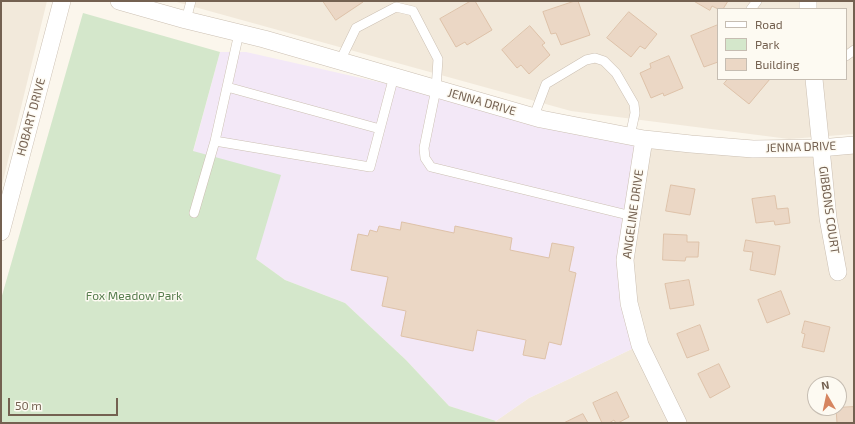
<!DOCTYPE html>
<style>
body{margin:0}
#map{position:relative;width:855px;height:424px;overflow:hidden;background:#fbf6ec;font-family:"Exo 2",sans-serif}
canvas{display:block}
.frame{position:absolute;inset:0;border:2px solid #746151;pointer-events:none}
.legend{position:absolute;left:717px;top:8px;width:130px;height:72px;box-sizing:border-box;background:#fdfaf2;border:1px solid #c6bdb2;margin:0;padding:5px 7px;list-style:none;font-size:12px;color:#746151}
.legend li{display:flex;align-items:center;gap:8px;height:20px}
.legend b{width:20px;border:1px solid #c6bdb2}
.north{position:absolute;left:807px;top:376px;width:40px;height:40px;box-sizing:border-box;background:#fdfaf2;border:1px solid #c6bdb2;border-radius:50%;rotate:351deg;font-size:11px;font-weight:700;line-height:16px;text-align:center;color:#746151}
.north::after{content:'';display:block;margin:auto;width:14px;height:18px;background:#d68560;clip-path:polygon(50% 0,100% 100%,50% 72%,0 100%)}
.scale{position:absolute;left:8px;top:398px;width:110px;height:18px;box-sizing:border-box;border:2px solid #746151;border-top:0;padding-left:5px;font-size:12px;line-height:14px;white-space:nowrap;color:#746151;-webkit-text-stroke:3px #fdfaf2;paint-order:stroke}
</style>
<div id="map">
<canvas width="855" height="424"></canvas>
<div class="frame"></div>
<ul class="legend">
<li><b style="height:5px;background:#fff"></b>Road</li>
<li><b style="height:11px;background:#d4e7cb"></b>Park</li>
<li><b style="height:11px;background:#ebd7c5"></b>Building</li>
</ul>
<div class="north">N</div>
<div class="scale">50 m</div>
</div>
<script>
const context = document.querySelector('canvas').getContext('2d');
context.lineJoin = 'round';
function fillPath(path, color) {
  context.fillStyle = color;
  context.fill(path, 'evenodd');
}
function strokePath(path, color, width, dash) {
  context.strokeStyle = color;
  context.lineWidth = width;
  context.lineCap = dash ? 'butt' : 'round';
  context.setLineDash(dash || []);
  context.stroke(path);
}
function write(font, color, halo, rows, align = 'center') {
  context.font = font + ' "Exo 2",sans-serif';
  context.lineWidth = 3;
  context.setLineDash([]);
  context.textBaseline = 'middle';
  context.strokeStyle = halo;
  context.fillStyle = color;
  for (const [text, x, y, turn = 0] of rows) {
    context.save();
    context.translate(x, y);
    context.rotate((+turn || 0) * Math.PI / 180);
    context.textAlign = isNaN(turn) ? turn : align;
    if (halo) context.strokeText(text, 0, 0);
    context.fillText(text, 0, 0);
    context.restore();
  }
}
fillPath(new Path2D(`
 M1,1H47L1,189Z
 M173,1H854V134L789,139L571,111ZM718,9H846V79H718Z
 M640,141L854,149V423H493L529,398L636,347L623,298ZM815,384H839V408H815Z`), '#f2e9db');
fillPath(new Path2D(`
 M220,52H246L640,141L622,255L636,347L529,398L496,421L449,406L406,360L345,303L285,280L256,259L193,152Z`), '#f3e8f7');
fillPath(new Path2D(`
 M83,13L220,52L193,151L281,175L256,259L285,280L345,303L406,360L449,406L496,421L493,423H1V299Z`), '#d4e7cb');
const building = new Path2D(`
 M323,1H362L363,2L336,20Z
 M471,1H475L492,30L467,45L465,42L456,47L440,19Z
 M575,1H578L590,35L561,45L556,33L551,34L543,12Z
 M694,1H728L723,9H718L712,6L710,10Z
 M629,12L657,34L645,49L640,46L631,57L607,38Z
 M718,25V62L704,67L691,36Z
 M530,26L545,43L542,45L550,55L529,74L521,65L517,68L502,50Z
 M669,56L683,88L664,96L663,93L651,98L640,73L651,68L650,64Z
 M728,79H770L749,104L724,84Z
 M671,185L695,189L690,215L666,211Z
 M775,196L777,209L788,208L790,223L775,225L774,221L756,223L752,199Z
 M402,222L454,233L455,226L512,238L510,250L549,258L552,243L574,247L569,271L576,273L561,345L549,342L545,359L523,355L526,340L477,330L473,351L401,336L406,311L382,306L388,277L351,270L358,234L368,236L370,230L377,232L379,226L400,230Z
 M664,234L687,235V242H699L698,257H686L685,261L663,260Z
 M746,240L780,246L775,275L750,270L753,252L744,251Z
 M689,280L694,305L670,309L665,284Z
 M781,291L790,314L767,323L758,300Z
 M805,321L830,327L824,352L802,347L805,334L802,333Z
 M700,325L709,350L687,358L677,334Z
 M719,364L730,387L710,398L698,374Z
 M617,392L629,417L618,423H616L614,420L609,423H602L593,403Z
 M854,407V423H837L836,408Z
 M583,414L588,423H564Z`);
fillPath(building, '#ebd7c5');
strokePath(building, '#dec2a9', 1);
const lane = new Path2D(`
 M751,9L757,1
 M186,20L191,1
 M239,33L215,141L370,167L394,76
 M846,56L854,50
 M340,61L356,28L396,7L413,11L438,59L436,89L424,148L425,158L431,167L632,216
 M227,87L380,129
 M534,116L546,84L586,60L595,58L604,61L616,73L634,104L635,113L630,136
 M194,213L215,141`);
const street = new Path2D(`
 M119,1L186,20L264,39L541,119L644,139L691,144L753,149L820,148L854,145
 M808,1V9
 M814,79L828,218L838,272
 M644,139L625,260L629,303L640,345L678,423
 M1,232L62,1`);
strokePath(lane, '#ccc0b3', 10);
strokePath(street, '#ccc0b3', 18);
strokePath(lane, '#fff', 9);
strokePath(street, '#fff', 17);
write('12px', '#746151', '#fdfaf2', [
 ["JENNA DRIVE",482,102,16],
 ["HOBART DRIVE",31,117,-75],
 ["JENNA DRIVE",801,147,-2],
 ["GIBBONS COURT",829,210,82],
 ["ANGELINE DRIVE",633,214,-82]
]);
write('12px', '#577d4e', '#fdfaf2', [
 ["Fox Meadow Park",134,296]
]);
</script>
